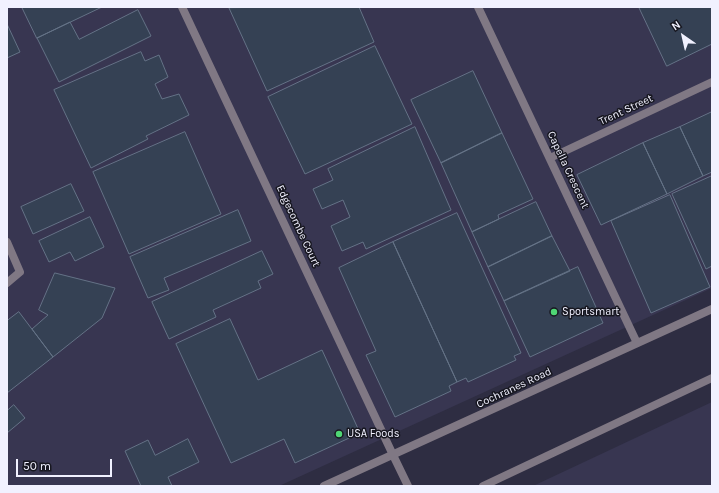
<!DOCTYPE html>
<style>
body{margin:0}
#map{position:relative;width:719px;height:493px;overflow:hidden;background:#2e2d42;font-family:Karla,sans-serif}
canvas{display:block}
.frame{position:absolute;inset:0;border:8px solid #f1f1ff;pointer-events:none}
.north{position:absolute;left:663px;top:16px;width:40px;height:40px;-webkit-text-stroke:3px #171720;paint-order:stroke;rotate:326deg;font-size:11px;font-weight:700;line-height:16px;text-align:center;color:#f1f1ff}
.north::after{content:'';display:block;margin:auto;width:14px;height:18px;background:#f1f1ff;clip-path:polygon(50% 0,100% 100%,50% 72%,0 100%)}
.scale{position:absolute;left:16px;top:459px;width:96px;height:18px;box-sizing:border-box;border:2px solid #f1f1ff;border-top:0;padding-left:5px;font-size:12px;line-height:14px;white-space:nowrap;color:#f1f1ff;-webkit-text-stroke:3px #171720;paint-order:stroke}
</style>
<div id="map">
<canvas width="719" height="493"></canvas>
<div class="frame"></div>
<div class="north">N</div>
<div class="scale">50 m</div>
</div>
<script>
const context = document.querySelector('canvas').getContext('2d');
context.lineJoin = 'round';
function fillPath(path, color) {
  context.fillStyle = color;
  context.fill(path, 'evenodd');
}
function strokePath(path, color, width, dash) {
  context.strokeStyle = color;
  context.lineWidth = width;
  context.lineCap = dash ? 'butt' : 'round';
  context.setLineDash(dash || []);
  context.stroke(path);
}
function write(font, color, halo, rows, align = 'center') {
  context.font = font + ' Karla,sans-serif';
  context.lineWidth = 3;
  context.setLineDash([]);
  context.textBaseline = 'middle';
  context.strokeStyle = halo;
  context.fillStyle = color;
  for (const [text, x, y, turn = 0] of rows) {
    context.save();
    context.translate(x, y);
    context.rotate((+turn || 0) * Math.PI / 180);
    context.textAlign = isNaN(turn) ? turn : align;
    if (halo) context.strokeText(text, 0, 0);
    context.fillText(text, 0, 0);
    context.restore();
  }
}
fillPath(new Path2D(`
 M7,7H712V288L279,486H7Z
 M712,402V486H533Z`), '#383651');
const building = new Path2D(`
 M22,7H102L37,38Z
 M359,7L374,42L267,91L229,8Z
 M639,7H712V44L667,66Z
 M138,10L151,36L59,82L37,38L70,22L79,39Z
 M7,24L20,52L7,58Z
 M375,46L412,124L305,174L268,97Z
 M141,52L145,61L159,55L168,77L155,84L162,99L179,94L189,115L146,136L148,139L91,168L54,90Z
 M473,71L502,133L441,163L411,100Z
 M712,112V172L703,176L680,127Z
 M415,127L451,210L366,249L363,242L342,251L331,226L350,217L343,200L322,209L313,189L333,180L328,169Z
 M680,127L703,176L667,194L643,143Z
 M185,132L221,214L129,254L93,172Z
 M502,133L533,199L498,215L499,219L472,232L441,163Z
 M643,143L667,194L601,225L577,175Z
 M712,176V266L706,269L672,194Z
 M71,184L84,211L33,234L21,207Z
 M670,195L710,287L651,313L611,221Z
 M536,202L552,236L488,267L472,232Z
 M238,210L251,241L164,278L169,290L148,298L130,257Z
 M457,213L521,353L514,356L516,360L468,382L466,378L457,382L393,242Z
 M90,217L104,247L75,261L70,252L49,262L39,241Z
 M552,236L570,271L504,301L488,267Z
 M393,242L457,382L449,386L451,391L395,417L366,355L376,351L339,268Z
 M262,251L273,274L258,281L261,288L213,310L216,317L169,339L152,302Z
 M578,267L603,323L530,357L504,301Z
 M55,273L115,288L102,318L53,357L32,329L48,315L39,310Z
 M19,312L53,357L7,393V321Z
 M230,319L258,380L322,350L360,433L295,463L284,439L231,463L176,344Z
 M14,405L25,418L7,433V411Z
 M188,439L199,462L168,477L172,486H141L125,451L148,440L155,455Z`);
fillPath(building, '#354154');
strokePath(building, '#647286', 1);
strokePath(new Path2D(`
 M182,7L393,455
 M478,7L637,343
 M550,158L712,82
 M7,242L20,272L7,283`), '#807884', 8);
strokePath(new Path2D(`
 M393,455L408,486
 M324,486L712,309
 M483,486L712,378`), '#807884', 8);
for (const [x, y, r, color] of [
 [554,312,4,"#4fd675"],
 [339,434,4,"#4fd675"]
]) {
  const dot = new Path2D();
  dot.arc(x, y, r, 0, 2 * Math.PI);
  context.fillStyle = color;
  context.fill(dot);
  strokePath(dot, '#171720', 1.5);
}
write('11px', '#f1f1ff', '#171720', [
 ["Trent Street",626,110,-25],
 ["Capella Crescent",568,170,65],
 ["Edgecombe Court",298,226,65],
 ["Cochranes Road",514,388,-25]
]);
write('11px', '#f1f1ff', '#171720', [
 ["Sportsmart",562,312],
 ["USA Foods",347,434]
], 'left');
</script>
